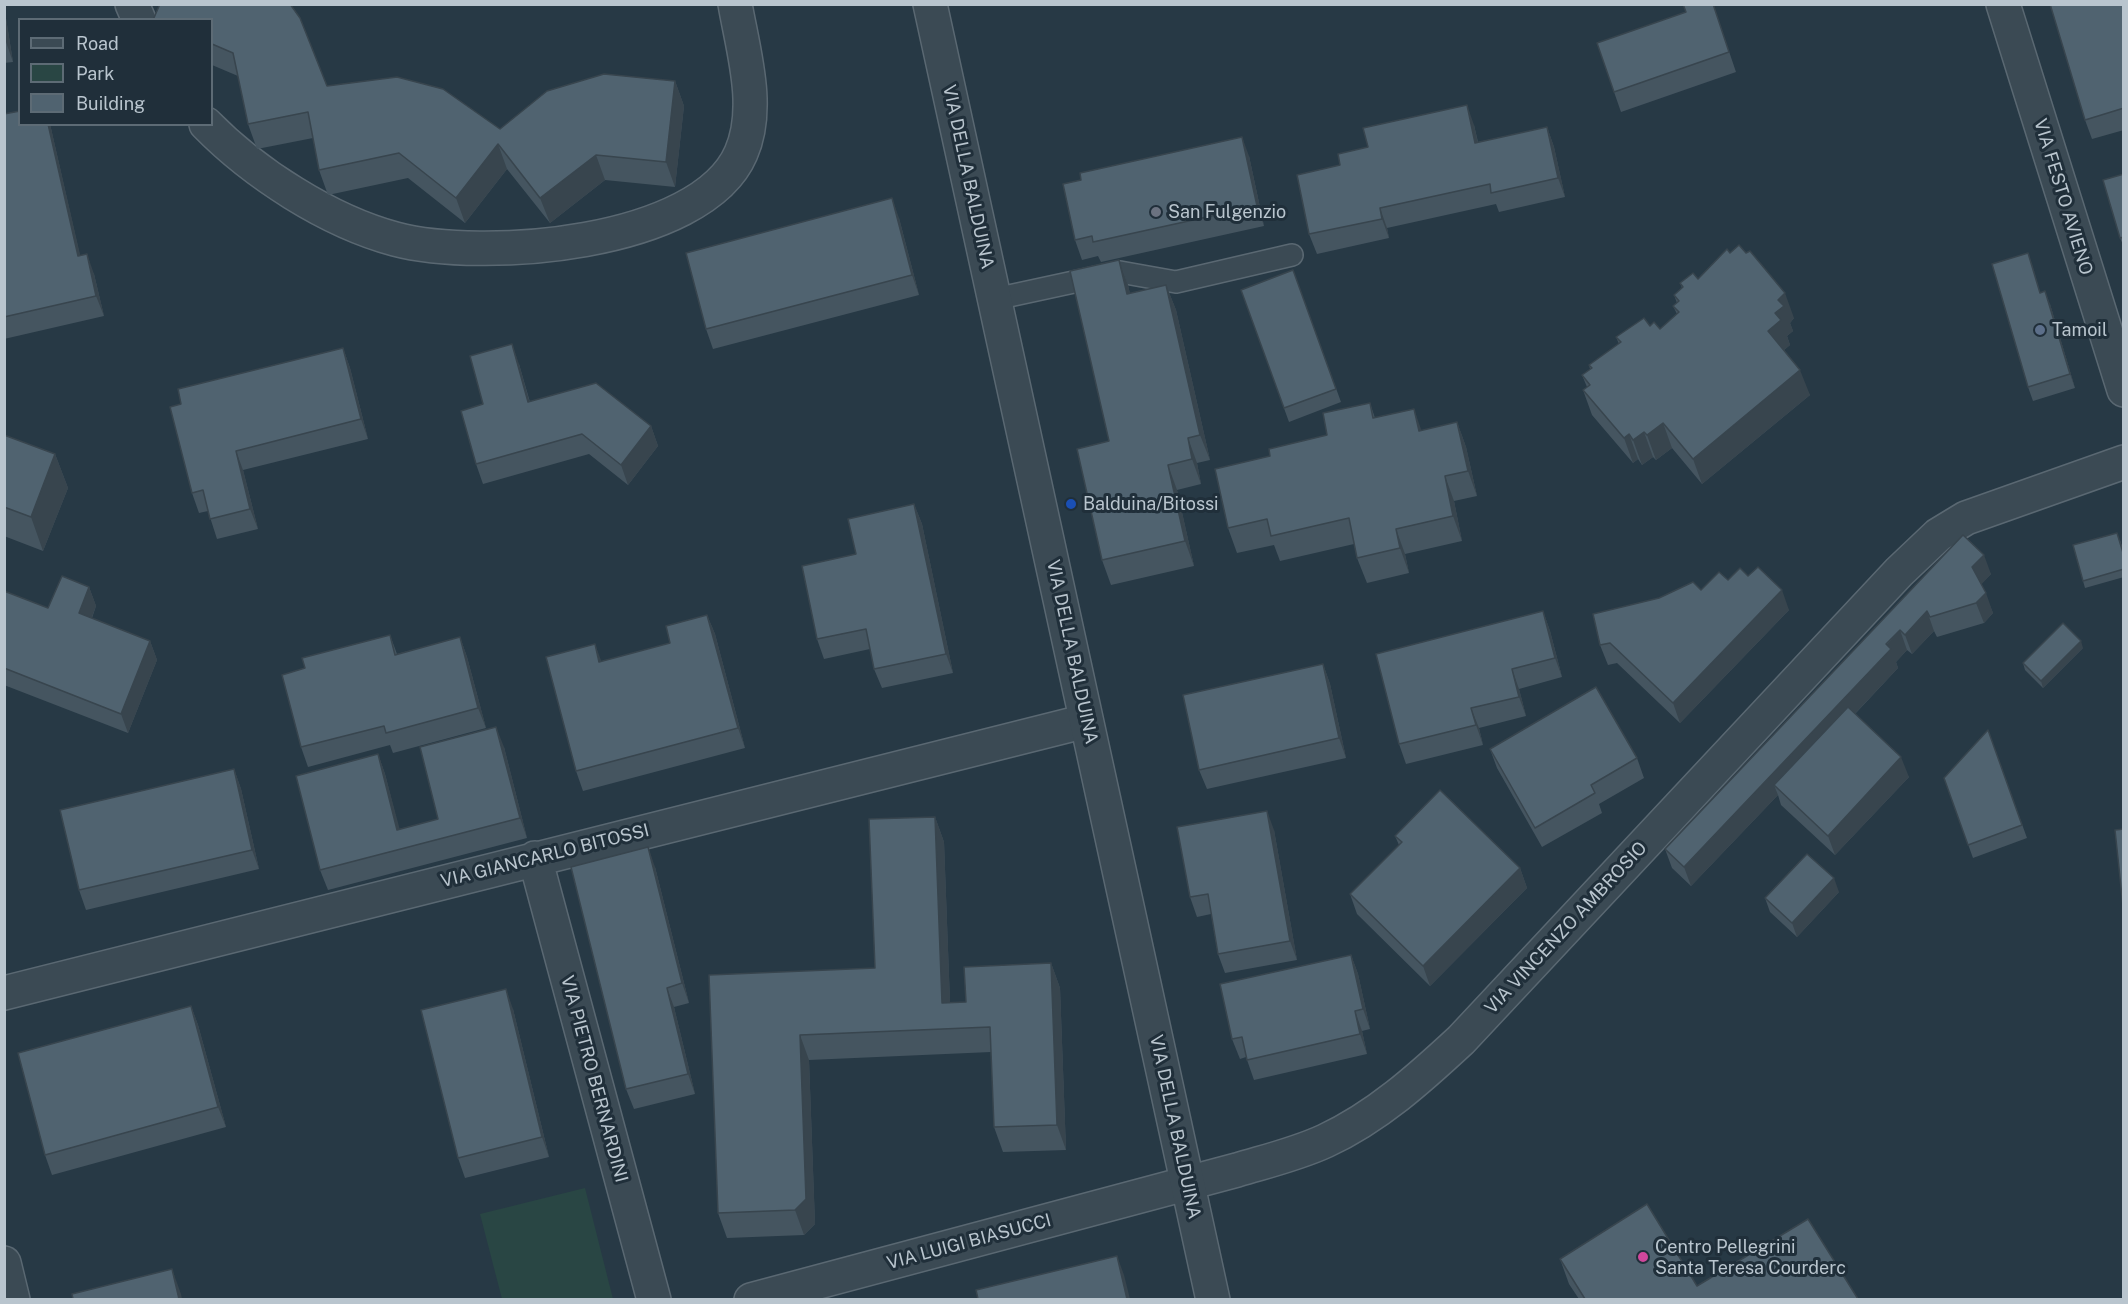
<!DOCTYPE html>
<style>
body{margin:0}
#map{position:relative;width:2128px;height:1304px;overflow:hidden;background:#273945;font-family:"Public Sans",sans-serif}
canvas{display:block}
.frame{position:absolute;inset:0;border:6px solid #b9c5ce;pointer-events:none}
.legend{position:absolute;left:18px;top:18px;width:195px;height:108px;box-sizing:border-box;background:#202f3a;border:2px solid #5d6b75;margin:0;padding:8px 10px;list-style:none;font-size:18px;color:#b9c5ce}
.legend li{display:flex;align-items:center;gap:12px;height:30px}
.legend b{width:30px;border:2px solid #5d6b75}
</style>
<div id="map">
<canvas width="2128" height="1304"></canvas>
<div class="frame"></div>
<ul class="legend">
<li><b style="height:8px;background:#3b4a54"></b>Road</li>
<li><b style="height:16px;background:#294644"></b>Park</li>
<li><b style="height:16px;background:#506370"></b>Building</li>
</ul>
</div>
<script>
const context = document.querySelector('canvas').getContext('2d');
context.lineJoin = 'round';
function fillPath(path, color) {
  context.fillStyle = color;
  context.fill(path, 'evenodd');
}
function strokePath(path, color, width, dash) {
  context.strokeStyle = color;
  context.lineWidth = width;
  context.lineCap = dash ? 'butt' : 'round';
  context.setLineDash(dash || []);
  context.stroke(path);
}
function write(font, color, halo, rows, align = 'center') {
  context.font = font + ' "Public Sans",sans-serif';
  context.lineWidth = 6;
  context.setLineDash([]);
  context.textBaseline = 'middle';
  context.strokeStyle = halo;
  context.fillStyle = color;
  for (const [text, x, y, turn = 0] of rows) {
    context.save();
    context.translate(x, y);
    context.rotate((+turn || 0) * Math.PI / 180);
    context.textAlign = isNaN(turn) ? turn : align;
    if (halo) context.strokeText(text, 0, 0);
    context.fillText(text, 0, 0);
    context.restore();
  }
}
fillPath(new Path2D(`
 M585,1188L613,1299H502L480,1214Z`), '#294644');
const service = new Path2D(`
 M995,299L1120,272L1176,282L1292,255`);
const minor = new Path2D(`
 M132,4L139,20
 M2003,4L2124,390
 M206,124C254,173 328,221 395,239C481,262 701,246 741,153C761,108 743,50 735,4
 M535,858L654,1300
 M4,993L1086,721
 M4,1263L13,1300
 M751,1300L1237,1170C1267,1161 1297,1154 1325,1141C1377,1117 1420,1078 1461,1040L1899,572L1938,535L1966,518L2124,462`);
const tertiary = new Path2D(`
 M930,4L1213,1300`);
strokePath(service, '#5a6872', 24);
strokePath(minor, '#5a6872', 36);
strokePath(tertiary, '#5a6872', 36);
strokePath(service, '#3b4a54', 21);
strokePath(minor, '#3b4a54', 33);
strokePath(tertiary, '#3b4a54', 33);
fillPath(new Path2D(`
 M1713,4L1736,72L1621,112L1597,43L1686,12Z
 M2124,4V130L2092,139L2085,120Z
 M4,6L13,62L4,63Z
 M212,20L327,86L500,129L675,81L684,106L675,187L605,180L550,223L507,169L465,223L408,178L328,195L319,170L313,138L257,149L248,124L238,76L212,65Z
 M4,114L50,124L80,256L94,274L104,316L4,339Z
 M1474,125L1478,142L1547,127L1554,147L1565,197L1499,212L1496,204L1387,228L1389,238L1317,254L1309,234L1340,165Z
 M1249,156L1264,226L1101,262L1098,256L1082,260L1075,240Z
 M2124,174V247L2120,238Z
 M899,218L919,295L713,349L706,329Z
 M2028,253L2040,292L2050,304L2075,388L2033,401L2028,387Z
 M1119,260L1128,285L1130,294L1166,285L1176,310L1210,460L1197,463L1201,484L1177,490L1194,566L1111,585L1102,560Z
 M1293,270L1341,402L1289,422L1241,290Z
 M1698,279L1794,318L1790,323L1793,331L1787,336L1790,345L1784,350L1810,395L1702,484L1672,448L1656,460L1653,457L1642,465L1638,459L1633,463L1592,415L1583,390L1587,387L1582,375L1590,369L1589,365L1619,344L1616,337L1650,326L1660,329L1677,314L1673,306L1677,303L1674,295L1682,288L1680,283Z
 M343,348L350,368L368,439L243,470L258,529L217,539L208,511L199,513L192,493L181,404Z
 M519,364L530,402L651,426L658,446L628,485L589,454L483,484L476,464L483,404Z
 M1370,403L1375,418L1422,431L1457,422L1466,447L1477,496L1454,501L1462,541L1405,554L1409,573L1367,583L1357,558L1354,544L1280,561L1274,545L1237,553L1228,528L1270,456L1327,435Z
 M4,435L55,454L68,488L43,551L4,536Z
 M914,504L922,524L953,673L882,688L874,669L870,649L824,659L817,639L856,554Z
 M1963,535L1991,574L1981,584L1993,613L1984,623L1937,637L1934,631L1912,654L1907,650L1896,662L1898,668L1855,714L1909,777L1835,855L1781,805L1778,795L1691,886L1672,868L1665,849Z
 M2120,540L2124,553V577L2085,588L2083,581Z
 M1748,576L1789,610L1680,723L1617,663L1608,665L1600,645L1701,590L1728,580Z
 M89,587L96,606L92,618L150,641L157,660L128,733L4,685V591L48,608Z
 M1543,611L1550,631L1562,677L1519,689L1526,716L1479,728L1483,745L1406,764L1399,744Z
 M707,615L715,634L745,748L583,791L576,771L602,661L670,643Z
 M390,635L397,654L460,637L467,657L486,728L393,753L390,745L308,767L301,747L305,668Z
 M2083,648L2043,688L2025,670L2023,663Z
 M1323,664L1330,684L1346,758L1207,789L1199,770Z
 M1988,730L2027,838L1973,858L1944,778Z
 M504,747L527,838L328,890L320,870L378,754L385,774L399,829L438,819Z
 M1490,749L1637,758L1644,778L1599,804L1602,813L1542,847L1497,768Z
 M234,769L241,789L259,869L86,910L79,890Z
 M935,817L944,842L950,1003L966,1002L1051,963L1060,988L1066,1150L1003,1152L994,1127L991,1052L809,1060L815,1224L804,1235L727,1238L718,1213L709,975L875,968Z
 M1274,830L1297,960L1225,973L1218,954L1211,914L1197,917L1190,897Z
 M1395,836L1520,868L1527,888L1430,986L1357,914L1350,894L1399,845Z
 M655,867L689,1003L674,1007L695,1094L634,1109L626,1089Z
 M1839,892L1797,937L1770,912L1765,898Z
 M1351,955L1358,974L1370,1029L1362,1031L1367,1054L1254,1080L1246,1057L1240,1059L1232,1039Z
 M191,1006L198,1025L226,1127L52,1175L45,1155Z
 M513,1009L549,1157L465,1178L458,1158Z
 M1560,1259L1697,1286L1858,1299H1579L1569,1284Z`), '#455560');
fillPath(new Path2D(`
 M4,6L13,62L6,42L4,34Z
 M675,81L684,106L675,187L666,162Z
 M1467,105L1474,125L1482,162L1475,143Z
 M48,124H50L85,276L78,256Z
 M1547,127L1554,147L1565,197L1558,178Z
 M1242,137L1249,156L1264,226L1257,206Z
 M498,144L507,169L465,223L456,198Z
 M596,155L605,180L550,223L540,198Z
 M892,198L899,218L919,295L912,275Z
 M1380,208L1387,228L1389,238L1382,219Z
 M2028,253L2033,267L2044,306L2040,293Z
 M87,254L94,274L104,316L96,296Z
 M1119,260L1128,285L1136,319L1127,294Z
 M1166,285L1176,310L1210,460L1200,435Z
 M2045,291L2050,304L2075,388L2070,374Z
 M1785,293L1794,318L1790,323L1793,331L1787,336L1790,345L1777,356L1768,331L1778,300Z
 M512,344L519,364L535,422L528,402Z
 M343,348L350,368L368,439L361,419Z
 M1800,370L1810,395L1702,484L1693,459Z
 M1414,409L1423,435L1419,431Z
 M1457,422L1466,447L1477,496L1468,471Z
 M1663,423L1672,448L1656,460L1647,435Z
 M651,426L658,446L628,485L621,465Z
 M1644,432L1653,457L1642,465L1633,440Z
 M1629,434L1638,459L1633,463L1624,438Z
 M1188,438L1197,463L1201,484L1192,459Z
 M236,451L243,470L258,529L250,509Z
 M55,454L68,488L43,551L31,517Z
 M1168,465L1177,490L1194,566L1185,541Z
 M1445,476L1454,501L1462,541L1453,516Z
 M914,504L922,524L953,673L946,654Z
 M1396,529L1405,554L1409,573L1400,548Z
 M1984,555L1991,574L1979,587L1972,567Z
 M89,587L96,606L86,633L79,613Z
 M1782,590L1789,610L1680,723L1673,703Z
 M1986,593L1993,613L1984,623L1976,603Z
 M1543,611L1550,631L1562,677L1555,658Z
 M1927,611L1934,631L1912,654L1905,635Z
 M707,615L715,634L745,748L738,728Z
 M1900,630L1907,650L1896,662L1898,668L1781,792L1774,785L1778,795L1691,886L1684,867Z
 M460,637L467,657L486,728L478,708Z
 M150,641L157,660L128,733L121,714Z
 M2081,641L2083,648L2043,688L2041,681Z
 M595,644L602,663L599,662Z
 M1323,664L1330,684L1346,758L1339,738Z
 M1512,669L1519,689L1526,716L1519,697Z
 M1471,708L1479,728L1483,745L1476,725Z
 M496,727L504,747L527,838L520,818Z
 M378,754L385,774L405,849L397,830Z
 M1901,757L1909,777L1835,855L1828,836Z
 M234,769L241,789L259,869L252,850Z
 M1267,811L1274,830L1297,960L1290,941Z
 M935,817L944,842L951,1028L942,1003Z
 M648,847L655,867L689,1003L682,983Z
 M1520,868L1527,888L1430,986L1423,966Z
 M1834,878L1839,892L1797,937L1792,923Z
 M1351,955L1358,974L1370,1029L1363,1009Z
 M1051,963L1060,988L1066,1150L1057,1125Z
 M667,988L674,1007L695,1094L688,1074Z
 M506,989L513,1009L549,1157L542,1137Z
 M191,1006L198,1025L226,1127L218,1107Z
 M1355,1011L1362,1031L1367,1054L1360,1034Z
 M800,1035L809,1060L815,1224L804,1235L795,1210Z
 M1117,1256L1124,1275L1130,1299H1127Z
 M172,1269L181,1294L182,1299H179Z`), '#38454e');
const building = new Path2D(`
 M160,4H290L300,18L327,86L397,77L443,89L500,129L547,91L604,74L675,81L666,162L596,155L540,198L498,144L456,198L399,153L319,170L308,112L248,124L233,53L212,44V20H153Z
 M1683,4H1713L1729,52L1614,92L1597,43L1686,12Z
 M2050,4H2124V108L2085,120Z
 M1467,105L1475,143L1547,127L1558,178L1491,193L1490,184L1380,208L1382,219L1309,234L1297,175L1340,165L1338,154L1368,147L1363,128Z
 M20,111V124H48L78,256L87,254L96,296L4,317V114Z
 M1242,137L1257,206L1093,242L1092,236L1075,240L1063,184L1081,180L1080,173Z
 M2124,174V237L2120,238L2103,180Z
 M892,198L912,275L706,329L686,253Z
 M1739,245L1746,253L1750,251L1785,293L1778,300L1784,306L1775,313L1781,320L1768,331L1800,370L1693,459L1663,423L1647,435L1644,432L1633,440L1629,434L1624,438L1583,390L1590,385L1582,375L1592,368L1589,365L1621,342L1616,337L1644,318L1650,326L1654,322L1660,329L1679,312L1673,306L1679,301L1674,295L1683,287L1680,283L1693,273L1698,279L1727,249L1730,253Z
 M2028,253L2040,293L2045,291L2070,374L2028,387L1992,264Z
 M1119,260L1127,294L1166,285L1200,435L1188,438L1192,459L1168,465L1185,541L1102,560L1077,449L1109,441L1070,271Z
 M1293,270L1336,389L1284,408L1241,290Z
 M512,344L528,402L596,383L651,426L621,465L582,434L476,464L461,411L483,404L470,356Z
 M343,348L361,419L236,451L250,509L210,519L203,490L192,493L170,407L181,404L178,389Z
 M1370,403L1373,418L1414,409L1419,431L1457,422L1468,471L1445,476L1453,516L1396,529L1400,548L1357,558L1349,518L1271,536L1267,519L1228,528L1215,469L1270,456L1269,449L1327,435L1323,413Z
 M4,435L55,454L31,517L4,507Z
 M914,504L946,654L874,669L866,629L817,639L802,566L856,554L848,519Z
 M2117,533L2124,556V569L2083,581L2073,545Z
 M1963,535L1984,555L1972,567L1986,593L1976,603L1930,617L1927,611L1905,635L1900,630L1886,644L1891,649L1684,867L1665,849Z
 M1758,567L1782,590L1673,703L1610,643L1600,645L1593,614L1659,598L1693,582L1701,590L1719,572L1728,580L1740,568L1748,576Z
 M62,576L89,587L79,613L150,641L121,714L4,668V591L48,608Z
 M1543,611L1555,658L1512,669L1519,697L1471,708L1476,725L1399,744L1376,654Z
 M707,615L738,728L576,771L546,657L595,644L599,662L670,643L666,626Z
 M2063,623L2081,641L2041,681L2023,663Z
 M390,635L395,655L460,637L478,708L386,733L384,726L301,747L282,675L305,668L302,658Z
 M1323,664L1339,738L1199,770L1183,695Z
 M1596,687L1637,758L1591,785L1595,793L1535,828L1490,749Z
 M1848,707L1901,757L1828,836L1774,785Z
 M496,727L520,818L320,870L296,776L378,754L397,830L438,819L420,747Z
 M1988,730L2022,825L1968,845L1944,778Z
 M234,769L252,850L79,890L60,810Z
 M1440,790L1520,868L1423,966L1350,894L1402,842L1395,836Z
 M1267,811L1290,941L1218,954L1208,894L1190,897L1177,827Z
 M935,817L942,1003L966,1002L964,967L1051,963L1057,1125L994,1127L990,1027L800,1035L806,1199L795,1210L718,1213L709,975L875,968L869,819Z
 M2124,829V916L2115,830Z
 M648,847L682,983L667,988L688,1074L626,1089L571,867Z
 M1807,854L1834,878L1792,923L1765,898Z
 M1351,955L1363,1009L1355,1011L1360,1034L1247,1060L1242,1037L1232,1039L1220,984Z
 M506,989L542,1137L458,1158L421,1010Z
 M191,1006L218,1107L45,1155L18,1053Z
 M1647,1204L1697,1286L1808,1219L1858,1299H1585L1560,1259Z
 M1117,1256L1127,1299H978L976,1290Z
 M172,1269L179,1299H73L72,1294Z`);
fillPath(building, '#506370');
strokePath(building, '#38454e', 1.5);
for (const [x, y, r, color] of [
 [1156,212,6,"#6b7280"],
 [2040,330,6,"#5c6f8a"],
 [1071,504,6,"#1a4fb4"],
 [1643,1257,6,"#d1479c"]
]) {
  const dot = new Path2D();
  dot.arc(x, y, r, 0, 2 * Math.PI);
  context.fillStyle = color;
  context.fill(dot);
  strokePath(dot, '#202f3a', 2);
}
write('18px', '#b9c5ce', '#202f3a', [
 ["VIA DELLA BALDUINA",968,177,78],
 ["VIA FESTO AVIENO",2063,197,73],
 ["VIA DELLA BALDUINA",1072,652,78],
 ["VIA GIANCARLO BITOSSI",545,856,-14],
 ["VIA VINCENZO AMBROSIO",1566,928,-47],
 ["VIA PIETRO BERNARDINI",594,1079,75],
 ["VIA DELLA BALDUINA",1175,1127,78],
 ["VIA LUIGI BIASUCCI",969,1242,-15]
]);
write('18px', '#b9c5ce', '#202f3a', [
 ["San Fulgenzio",1168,212],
 ["Tamoil",2052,330],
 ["Balduina/Bitossi",1083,504],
 ["Centro Pellegrini",1655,1247],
 ["Santa Teresa Courderc",1655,1268]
], 'left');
</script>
